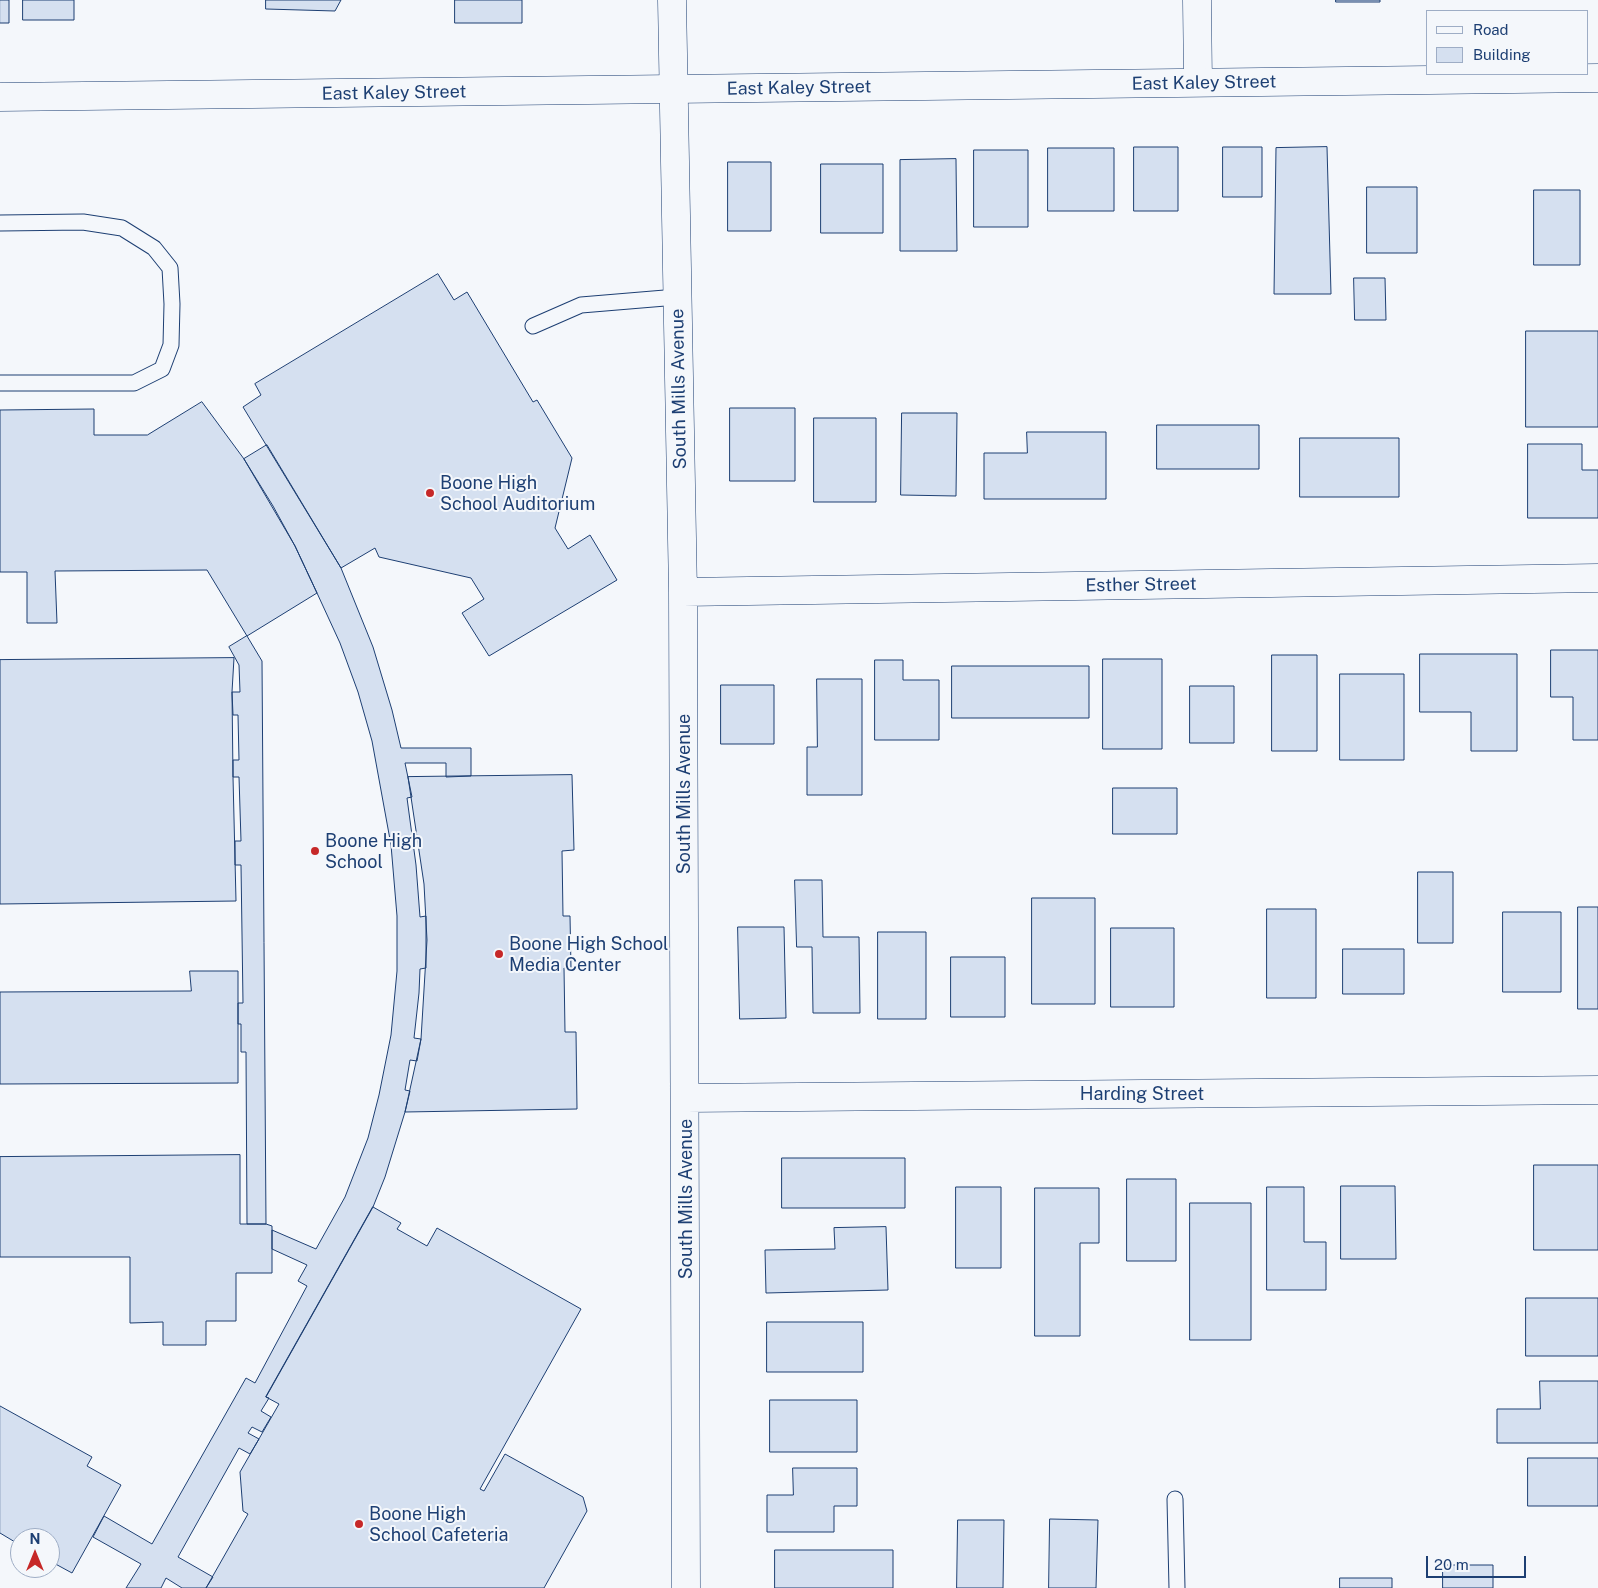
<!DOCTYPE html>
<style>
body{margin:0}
#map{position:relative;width:1598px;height:1588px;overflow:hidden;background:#f4f7fb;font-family:"Public Sans",sans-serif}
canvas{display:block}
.legend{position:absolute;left:1426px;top:10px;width:162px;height:65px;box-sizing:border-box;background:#f4f7fb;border:1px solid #9eadc5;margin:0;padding:6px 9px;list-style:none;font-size:15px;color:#1d3f73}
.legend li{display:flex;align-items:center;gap:10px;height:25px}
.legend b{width:25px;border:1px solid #9eadc5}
.north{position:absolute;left:10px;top:1528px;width:50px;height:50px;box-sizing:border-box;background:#f4f7fb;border:1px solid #9eadc5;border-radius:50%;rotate:0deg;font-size:14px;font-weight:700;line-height:20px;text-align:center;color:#1d3f73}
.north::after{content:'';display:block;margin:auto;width:18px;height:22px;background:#c62828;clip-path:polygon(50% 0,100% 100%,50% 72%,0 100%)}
.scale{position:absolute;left:1426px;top:1556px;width:100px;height:22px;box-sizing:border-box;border:2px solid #1d3f73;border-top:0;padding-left:6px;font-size:15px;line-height:18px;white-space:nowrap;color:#1d3f73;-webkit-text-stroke:4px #f4f7fb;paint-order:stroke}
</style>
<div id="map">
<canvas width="1598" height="1588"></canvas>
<ul class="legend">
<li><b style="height:6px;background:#f4f7fb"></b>Road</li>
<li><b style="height:14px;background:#d5e0f0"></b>Building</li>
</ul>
<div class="north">N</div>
<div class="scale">20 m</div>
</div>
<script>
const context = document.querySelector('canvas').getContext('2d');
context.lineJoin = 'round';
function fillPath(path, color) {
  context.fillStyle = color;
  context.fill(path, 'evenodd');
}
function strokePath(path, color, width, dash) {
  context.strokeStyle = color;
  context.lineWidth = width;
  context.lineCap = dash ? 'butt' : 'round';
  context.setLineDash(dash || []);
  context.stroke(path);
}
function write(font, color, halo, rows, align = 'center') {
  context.font = font + ' "Public Sans",sans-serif';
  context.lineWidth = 4;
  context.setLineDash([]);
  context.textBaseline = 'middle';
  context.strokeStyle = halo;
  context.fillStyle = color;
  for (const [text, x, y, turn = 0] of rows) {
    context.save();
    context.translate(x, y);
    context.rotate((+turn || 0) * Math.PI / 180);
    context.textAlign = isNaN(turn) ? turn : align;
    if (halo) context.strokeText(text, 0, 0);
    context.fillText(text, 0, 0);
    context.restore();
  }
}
const building = new Path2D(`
 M0,0H9V23H0Z
 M23,0H74V20H23Z
 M266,0H341L335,11L266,9Z
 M455,0H522V23H455Z
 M1336,0H1380V2H1336Z
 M1134,147H1178V211H1134Z
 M1223,147H1262V197H1223Z
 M1327,147L1331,294H1274L1276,148Z
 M1048,148H1114V211H1048Z
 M974,150H1028V227H974Z
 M956,159L957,251H900V160Z
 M728,162H771V231H728Z
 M821,164H883V233H821Z
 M1367,187H1417V253H1367Z
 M1534,190H1580V265H1534Z
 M438,274L454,300L467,292L533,402L537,400L572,458L555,528L568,549L590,535L617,580L489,656L462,613L484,599L471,578L379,557L375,548L341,568L243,407L261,395L255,384Z
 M1354,278H1385L1386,320H1355Z
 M1526,331H1598V427H1526Z
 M202,402L244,459L273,506L295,546L317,593L247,636L207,570L55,571L57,623H27V572H0V410L94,409V435H147Z
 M730,408H795V481H730Z
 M902,413H957L956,496L901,495Z
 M814,418H876V502H814Z
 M1157,425H1259V469H1157Z
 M1027,432H1106V499H984V453H1027Z
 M1300,438H1399V497H1300Z
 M1528,444H1582V470H1598V518H1528Z
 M267,445L341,568L373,647L392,710L401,748H471V776L446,777V763H405L412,797L407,798L416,865L420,917L426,916V968L420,969L419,993L414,1038L421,1039L417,1061L410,1060L405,1090L410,1091L405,1112L385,1177L373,1207L266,1397L269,1398L261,1411L271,1417L262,1432L252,1427L248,1433L259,1439L250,1454L239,1448L178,1557L213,1577L206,1588H182L166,1578L161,1588H126L141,1564L93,1537L104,1516L152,1544L246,1378L255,1383L307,1286L298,1281L307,1265L272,1249V1230L316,1249L345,1197L368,1138L379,1095L391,1035L397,971V916L391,845L372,741L358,692L340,643L317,593L295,546L244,459Z
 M247,636L262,661L266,1224H247L246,1052H241V1024H238V1003H243L241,865H235V841H241L239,777H233V760H239L238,715H233L232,692H240L239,665L229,647Z
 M1551,650H1598V740H1573V697H1551Z
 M1420,654H1517V751H1471V712H1420Z
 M1272,655H1317V751H1272Z
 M234,658L232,692L233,777L236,901L0,904V660Z
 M1103,659H1162V749H1103Z
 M875,660H903V680H939V740H875Z
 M952,666H1089V718H952Z
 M1340,674H1404V760H1340Z
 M817,679H862V795H807V747H817Z
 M721,685H774V744H721Z
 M1190,686H1234V743H1190Z
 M572,775L574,850L562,851L563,916H570L571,968H564L565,1032H576L577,1109L405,1112L421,1039L427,940L424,884L408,777Z
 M1113,788H1177V834H1113Z
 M1418,872H1453V943H1418Z
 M795,880H822L823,937H859L860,1013H813L812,947H797Z
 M1032,898H1095V1004H1032Z
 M1578,907H1598V1009H1578Z
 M1267,909H1316V998H1267Z
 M1503,912H1561V992H1503Z
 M738,927H784L786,1018L740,1019Z
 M1111,928H1174V1007H1111Z
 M878,932H926V1019H878Z
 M1343,949H1404V994H1343Z
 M951,957H1005V1017H951Z
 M190,971H238V1083L0,1084V992L191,991Z
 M240,1155V1224H266L272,1226V1273H236V1321H206V1345H163V1322L130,1323V1257H0V1157Z
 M782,1158H905V1208H782Z
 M1534,1165H1598V1250H1534Z
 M1127,1179H1176V1261H1127Z
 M1341,1186H1395L1396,1259H1341Z
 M956,1187H1001V1268H956Z
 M1267,1187H1304V1242H1326V1290H1267Z
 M1035,1188H1099V1243H1080V1336H1035Z
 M1190,1203H1251V1340H1190Z
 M373,1207L401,1223L397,1229L427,1246L437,1228L581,1309L480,1489L484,1491L505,1454L583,1497L587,1511L544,1588H206L248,1514L243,1511L240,1472L279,1404L266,1397Z
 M886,1227L888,1290L766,1293L765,1250L835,1249L834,1228Z
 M1526,1298H1598V1356H1526Z
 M767,1322H863V1372H767Z
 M1540,1381H1598V1443H1497V1409H1540Z
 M770,1400H857V1452H770Z
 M0,1406L92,1457L87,1466L121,1485L72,1573L50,1561V1538H20V1545L0,1533Z
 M1528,1458H1598V1506H1528Z
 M793,1468H857V1506H834V1532H767V1495H793Z
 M1050,1519L1098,1520L1096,1588H1049Z
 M958,1520H1004L1003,1588H957Z
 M775,1550H893V1588H775Z
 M1443,1565H1493V1588H1443Z
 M1340,1578H1392V1588H1340Z`);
fillPath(building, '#d5e0f0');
strokePath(building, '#1d3f73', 1);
const service = new Path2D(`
 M0,223L83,222L122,228L154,248L170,268L172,304L171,345L162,369L134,383H0
 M533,326L581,305L677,297
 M1175,1499L1177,1588`);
const minor = new Path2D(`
 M672,0L683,592L686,1588
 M1197,0L1198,82
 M683,592L1598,578
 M686,1098L1598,1090`);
const tertiary = new Path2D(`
 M0,97L1598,78`);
strokePath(service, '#1d3f73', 17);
strokePath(minor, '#1d3f73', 29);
strokePath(tertiary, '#1d3f73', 29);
strokePath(service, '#f4f7fb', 15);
strokePath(minor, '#f4f7fb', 28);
strokePath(tertiary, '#f4f7fb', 28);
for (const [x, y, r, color] of [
 [430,493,5,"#c62828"],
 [315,851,5,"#c62828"],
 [499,954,5,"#c62828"],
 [359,1524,5,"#c62828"]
]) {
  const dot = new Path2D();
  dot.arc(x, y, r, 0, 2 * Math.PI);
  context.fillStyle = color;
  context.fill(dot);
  strokePath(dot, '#f4f7fb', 2);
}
write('18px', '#1d3f73', '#f4f7fb', [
 ["East Kaley Street",1204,83,-1],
 ["East Kaley Street",799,88,-1],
 ["East Kaley Street",394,93,-1],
 ["South Mills Avenue",679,389,-91],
 ["Esther Street",1141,585,-1],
 ["South Mills Avenue",684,794,-90],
 ["Harding Street",1142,1094],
 ["South Mills Avenue",686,1199,-90]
]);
write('18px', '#1d3f73', '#f4f7fb', [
 ["Boone High",440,483],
 ["School Auditorium",440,504],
 ["Boone High",325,841],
 ["School",325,862],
 ["Boone High School",509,944],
 ["Media Center",509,965],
 ["Boone High",369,1514],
 ["School Cafeteria",369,1535]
], 'left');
</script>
